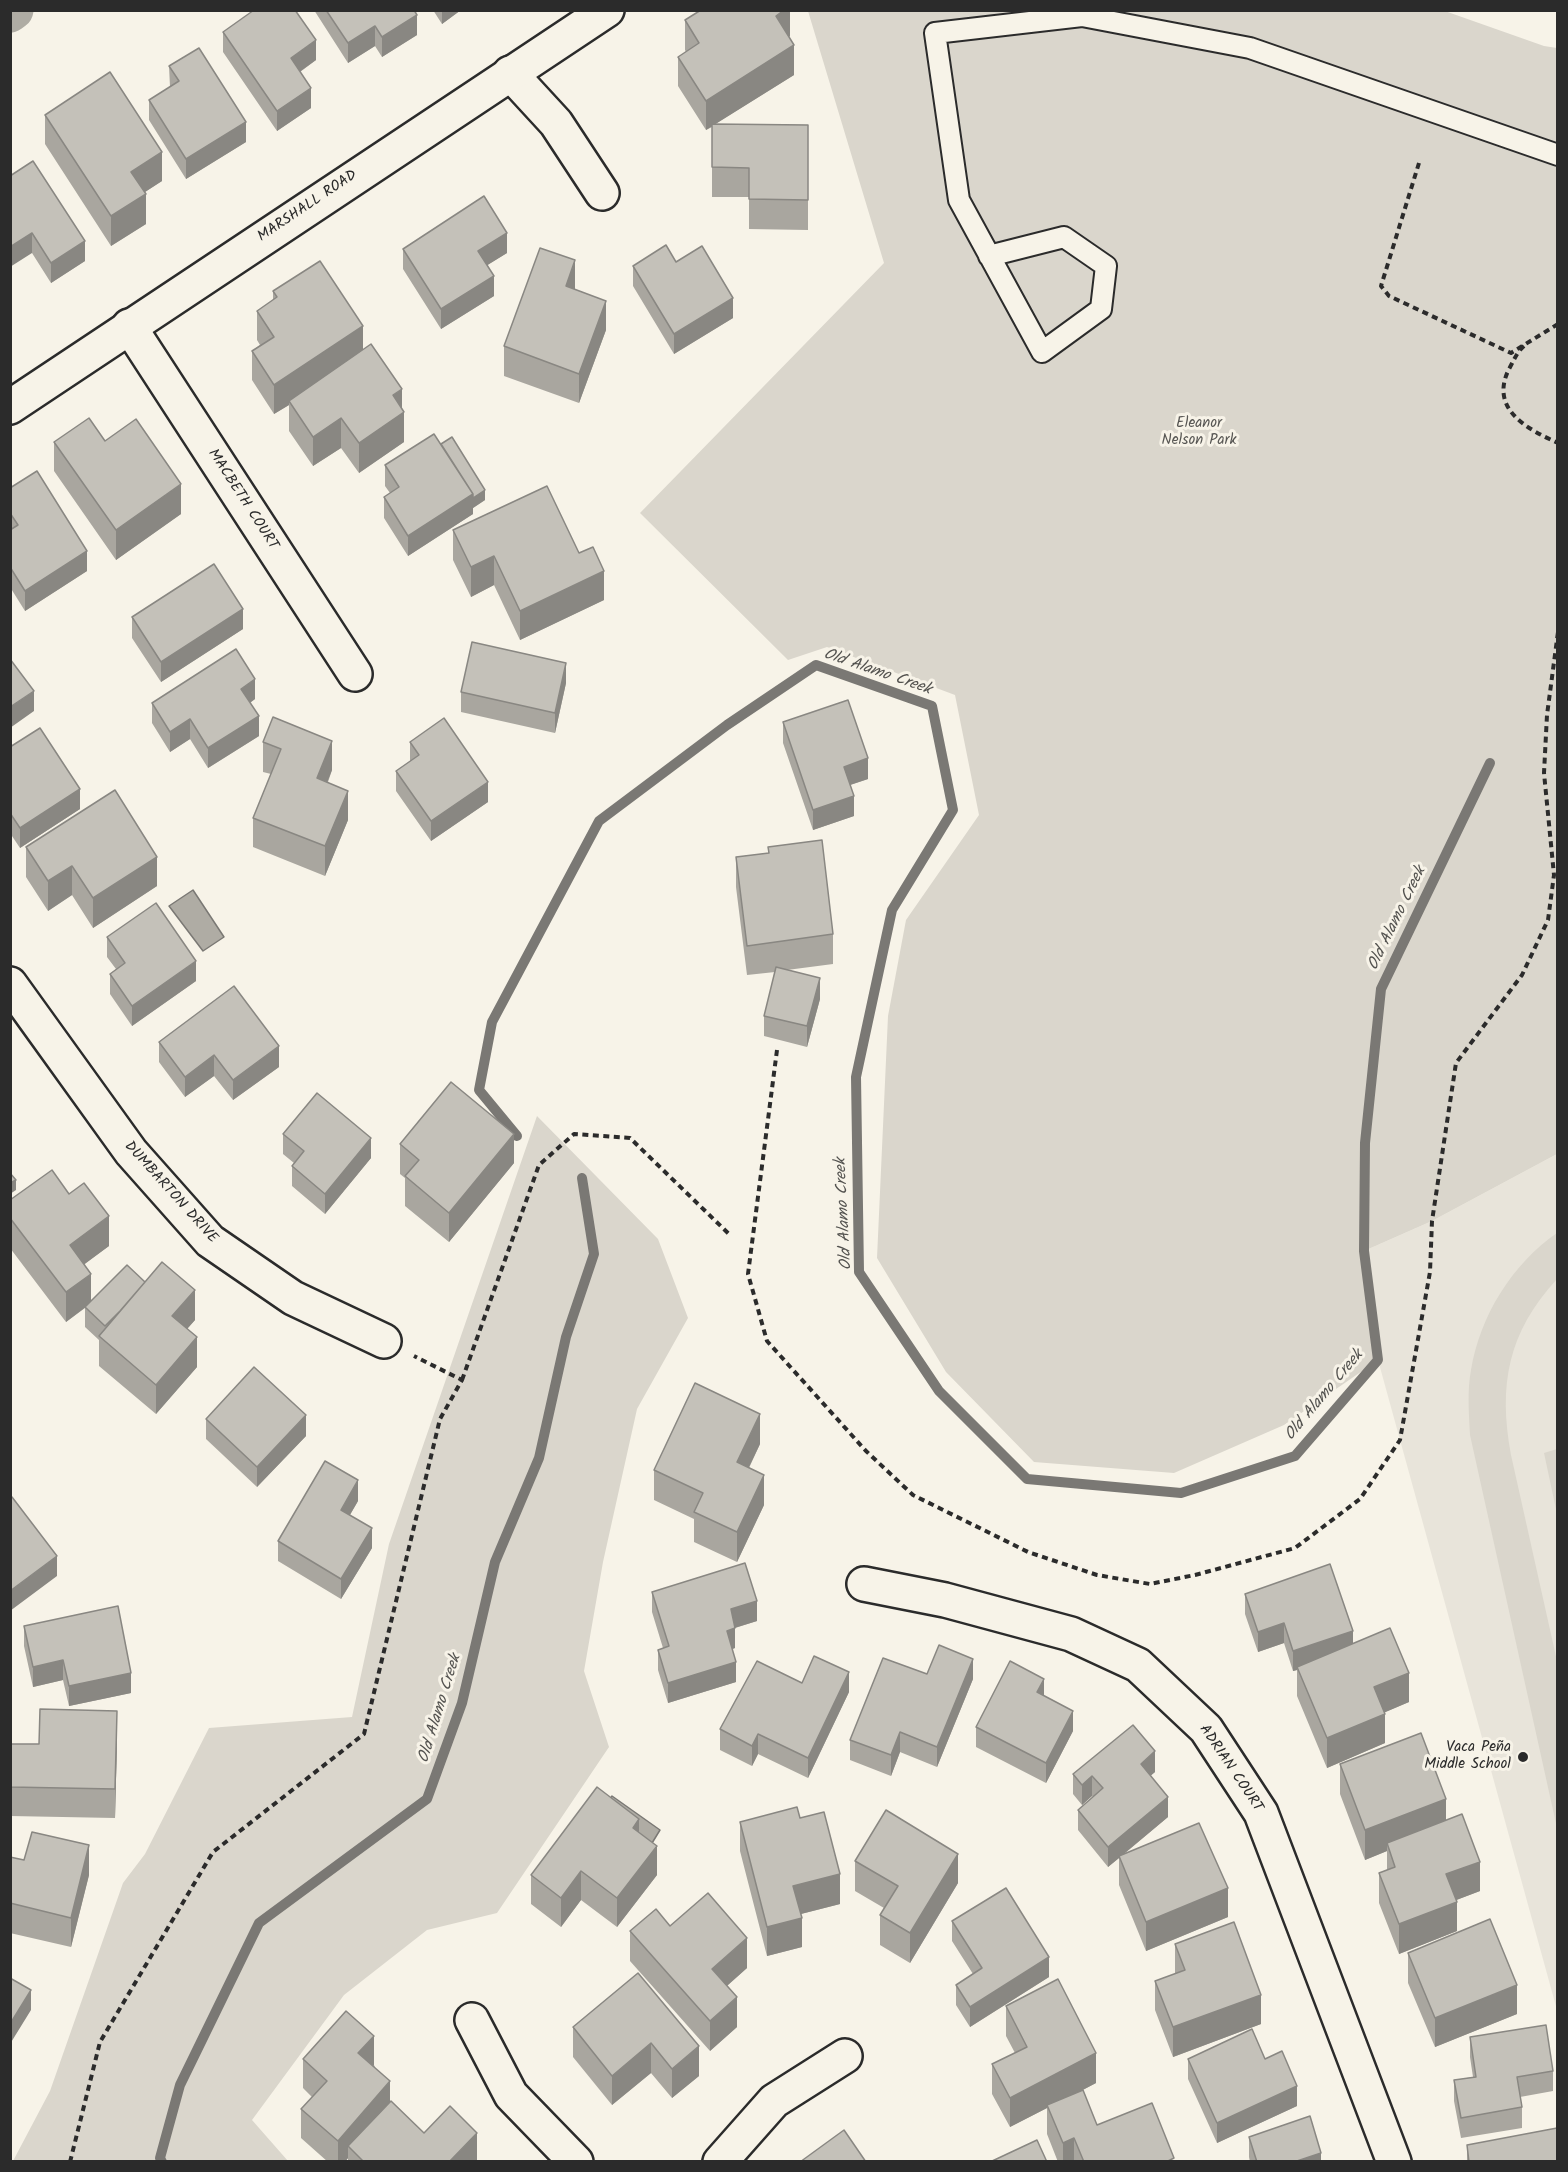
<!DOCTYPE html>
<meta charset="utf-8">
<style>
body{margin:0}
#map{position:relative;width:1568px;height:2172px;overflow:hidden;background:#f7f3e8;font-family:Kalam,sans-serif}
canvas{display:block}
.frame{position:absolute;inset:0;border:12px solid #2b2b2b;pointer-events:none}
</style>
<div id="map">
<canvas width="1568" height="2172"></canvas>
<div class="frame"></div>
</div>
<script>
const context = document.querySelector('canvas').getContext('2d');
context.lineJoin = 'round';
function fillPath(path, color) {
  context.fillStyle = color;
  context.fill(path, 'evenodd');
}
function strokePath(path, color, width, dash) {
  context.strokeStyle = color;
  context.lineWidth = width;
  context.lineCap = dash ? 'butt' : 'round';
  context.setLineDash(dash || []);
  context.stroke(path);
}
function write(font, color, halo, rows, align = 'center') {
  context.font = font + ' Kalam,sans-serif';
  context.lineWidth = 6;
  context.setLineDash([]);
  context.textBaseline = 'middle';
  context.strokeStyle = halo;
  context.fillStyle = color;
  for (const [text, x, y, turn = 0] of rows) {
    context.save();
    context.translate(x, y);
    context.rotate((+turn || 0) * Math.PI / 180);
    context.textAlign = isNaN(turn) ? turn : align;
    if (halo) context.strokeText(text, 0, 0);
    context.fillText(text, 0, 0);
    context.restore();
  }
}
fillPath(new Path2D(`
 M1557,1154V2010L1378,1360L1364,1251L1432,1221Z`), '#e8e4da');
fillPath(new Path2D(`
 M1442,10L1544,46L1557,48V1154L1432,1221L1364,1251L1378,1360L1284,1425L1174,1473L1034,1462L946,1372L877,1258L888,1016L906,920L979,815L955,695L827,647L788,660L640,513L884,263L808,11Z
 M537,1116L658,1239L688,1318L637,1409L603,1562L584,1671L609,1747L497,1913L427,1930L344,1995L252,2120L288,2161H13L50,2091L123,1883L145,1854L209,1728L352,1717L389,1544Z
 M1557,1233V1279C1508,1332 1498,1385 1511,1455L1557,1661V1828L1470,1435C1469,1414 1467,1391 1471,1370C1480,1316 1512,1264 1557,1233Z
 M1557,1449H1558L1557,1514L1544,1453Z`), '#dad6cc');
const water = new Path2D(`
 M193,890L224,937L203,951L169,906Z
 M612,1796L660,1830L649,1848L600,1814Z`);
fillPath(water, '#afaca4');
strokePath(water, '#7a7874', 1.5);
strokePath(new Path2D(`
 M517,1136L479,1090L492,1022L599,821L727,725L816,665L932,706L953,810L892,910L856,1077L859,1272L939,1391L1027,1479L1181,1493L1295,1456L1378,1360L1364,1251L1365,1143L1381,989L1490,763
 M162,2162L160,2158L180,2085L259,1923L427,1799L462,1703L495,1562L539,1458L566,1337L594,1254L582,1178`), '#7a7874', 10);
strokePath(new Path2D(`
 M10,13L14,10`), '#afaca4', 39);
const lane = new Path2D(`
 M1083,10L1082,16L1250,48L1558,155
 M989,256L1064,237L1106,266L1101,309L1042,352L959,200L935,33L1082,16`);
const street = new Path2D(`
 M510,73L556,123L602,193
 M129,326L355,674
 M10,984L131,1152L210,1241L293,1298L384,1341
 M864,1584L945,1600L1071,1634L1138,1665L1206,1729L1261,1813L1394,2162
 M472,2020L511,2095L576,2162
 M720,2162L774,2101L845,2056`);
const secondary = new Path2D(`
 M10,407L607,10`);
strokePath(lane, '#2b2b2b', 24);
strokePath(street, '#2b2b2b', 38);
strokePath(secondary, '#2b2b2b', 38);
strokePath(new Path2D(`
 M1419,163L1381,286L1389,296L1511,353L1558,324
 M1524,346C1517,352 1514,360 1509,369C1489,409 1527,429 1558,443
 M777,1050L748,1274L767,1341L866,1451L913,1495L1028,1552L1097,1575L1150,1584L1195,1575L1295,1548L1360,1499L1400,1440L1430,1272L1432,1221L1456,1063L1522,975L1548,920L1554,875L1544,773L1547,715L1558,632
 M462,1380L539,1165L574,1134L630,1138L730,1235
 M70,2162L100,2042L213,1852L364,1734L440,1419L462,1380L414,1356`), '#2b2b2b', 4, [6, 4.5]);
strokePath(lane, '#f7f3e8', 20);
strokePath(street, '#f7f3e8', 33);
strokePath(secondary, '#f7f3e8', 33);
fillPath(new Path2D(`
 M314,10H414L417,35L382,57L375,46L348,63Z
 M433,10H461L442,24Z
 M790,10V36L789,37L794,75L715,124L808,125V230L749,229V197H712V127L706,130L678,86V57L686,52L685,50V20Z
 M223,32L316,60L300,72L311,108L277,131L223,52Z
 M169,66L246,142L186,179L149,120V100L170,87Z
 M45,115L162,181L145,192L146,224L111,246L45,144Z
 M10,176L85,261L51,283L32,253Z
 M403,249L507,253L487,265L494,296L441,329L403,269Z
 M676,262L733,318L674,354L633,286V266Z
 M575,289L606,330L579,403L504,376V346Z
 M273,291L363,349L402,410L404,442L359,473L341,448L313,466L289,431V405L274,414L252,380V351L260,345L257,340V311L273,300Z
 M105,441L181,514L116,560L54,471V442Z
 M441,444L485,500L473,508V514L408,556L384,518V497L390,493L385,486V465Z
 M10,488L87,571L25,611L10,587Z
 M453,530L579,553L604,600L520,640L494,585L471,597L453,560Z
 M132,617L243,629L161,682L132,638Z
 M566,683L555,733L461,712V692Z
 M255,699L250,703L259,736L208,768L190,739L170,752L152,723V703Z
 M783,722L868,779L850,785L854,816L813,830L783,743Z
 M263,742L332,770L328,782L348,820L325,876L253,847V818L271,774L263,772Z
 M410,742L488,802L431,841L396,791V771L410,761Z
 M10,747L80,809L20,848L10,833Z
 M26,847L157,886L93,928L72,895L48,911L26,877Z
 M768,847L833,934V964L787,970L820,999L807,1047L764,1036V1016L775,972L747,975L736,887V857L768,853Z
 M107,937L196,981L132,1026L110,994V974L116,969L107,957Z
 M159,1042L279,1067L233,1100L214,1076L185,1097L159,1062Z
 M283,1134L371,1158L325,1214L292,1186V1166L294,1163L283,1154Z
 M400,1144L514,1163L449,1242L405,1206V1178L400,1174Z
 M69,1194L109,1246L84,1264L91,1300L145,1282L195,1320L187,1329L197,1367L156,1414L99,1366V1340L85,1327V1308L66,1322L10,1248V1200Z
 M206,1419L306,1436L257,1487L206,1439Z
 M760,1444L749,1468L764,1505L737,1562L694,1542V1519L654,1500V1470Z
 M358,1501L350,1515L372,1548L341,1599L278,1561V1541Z
 M652,1592L757,1621L735,1628V1648L732,1649L736,1682L668,1703L658,1670V1650L663,1648L652,1612Z
 M1245,1594L1353,1643L1409,1702L1385,1712V1743L1327,1768L1297,1696V1670L1293,1671L1284,1643L1258,1652L1245,1614Z
 M24,1626L131,1693L69,1706L63,1680L33,1687L24,1646Z
 M927,1674L973,1679L937,1767L900,1752L891,1776L850,1760V1740Z
 M802,1683L849,1692L808,1778L758,1754L752,1766L720,1750V1729Z
 M1044,1696L1073,1731L1046,1783L976,1747V1727Z
 M117,1740L115,1818L10,1816V1769L39,1744Z
 M1340,1764L1446,1821L1480,1891L1456,1900L1457,1931L1399,1954L1379,1903V1873L1387,1870V1851L1365,1860L1340,1794Z
 M1155,1772L1150,1776L1168,1817L1124,1854L1228,1917L1146,1951L1119,1885V1858L1108,1867L1078,1830V1810L1093,1797L1092,1796L1082,1805L1073,1794V1774Z
 M740,1822L840,1904L801,1914L802,1947L767,1956L740,1851Z
 M639,1832L657,1875L617,1927L581,1900L561,1927L531,1904V1875Z
 M10,1857L89,1875L71,1947L10,1933Z
 M855,1861L958,1883L910,1963L880,1945V1915L884,1908L855,1891Z
 M952,1921L1049,1977L970,2027L956,2005V1985L973,1974L952,1941Z
 M670,1926L747,1968L727,1986L737,2027L710,2051L630,1961V1931Z
 M1175,1944L1261,2024L1173,2057L1155,2010V1981L1175,1974Z
 M1408,1953L1517,2014L1435,2047L1408,1983Z
 M638,1973L699,2076L672,2098L651,2073L612,2105L573,2057V2027Z
 M1006,2006L1096,2083L1079,2092L1097,2125L1174,2162H1058L1047,2134V2108L1010,2127L992,2094V2064L1015,2053L1006,2036Z
 M1470,2037L1553,2071V2091L1520,2097L1522,2107V2128L1461,2138L1454,2101V2080L1473,2077L1470,2057Z
 M303,2059L374,2065L390,2101L424,2133L477,2162H348V2158L345,2162H328L301,2138V2109L312,2097L303,2088Z
 M1188,2059H1265L1297,2106L1217,2143L1188,2079Z
 M1249,2137L1321,2162H1250L1249,2157Z
 M1467,2145L1557,2162H1467Z`), '#a9a69f');
fillPath(new Path2D(`
 M442,10H461L442,24Z
 M784,10H790V36L776,45V16Z
 M417,15V35L382,57V37Z
 M375,26V46L348,63V43Z
 M316,40V60L291,78V58Z
 M794,45V75L706,130V101Z
 M311,88V108L277,131V111Z
 M246,122V142L186,179V159Z
 M162,152V181L131,201V172Z
 M146,194V224L111,246V216Z
 M32,233V253L10,267V247Z
 M507,233V253L478,271V251Z
 M85,241V261L51,283V263Z
 M575,260V290L566,286Z
 M494,276V296L441,329V309Z
 M733,298V318L674,354V334Z
 M606,301V330L579,403V374Z
 M363,326V356L289,401V405L274,414V385Z
 M402,389V413L404,412V442L359,473V443L393,395Z
 M341,418V448L313,466V437Z
 M181,484V514L116,560V530Z
 M485,490V500L473,508V514L408,556V536L473,494Z
 M87,551V571L25,611V591Z
 M494,556V585L471,597V567Z
 M604,571V600L520,640V611Z
 M243,609V629L161,682V662Z
 M566,663V683L555,733V713Z
 M255,679V699L241,709V689Z
 M34,691V711L10,728V707Z
 M259,716V736L208,768V748Z
 M190,719V739L170,752V732Z
 M332,741V770L317,808V778Z
 M868,758V779L844,787V767Z
 M488,782V802L431,841V821Z
 M80,789V809L20,848V828Z
 M348,791V820L325,876V846Z
 M854,796V816L813,830V810Z
 M157,857V886L93,928V898Z
 M72,866V895L48,911V881Z
 M196,961V981L132,1026V1006Z
 M820,978V999L807,1047V1026Z
 M279,1046V1067L233,1100V1080Z
 M214,1055V1076L185,1097V1077Z
 M514,1134V1163L449,1242V1213Z
 M371,1138V1158L325,1214V1194Z
 M16,1180V1190L10,1194V1183Z
 M109,1216V1246L70,1275V1245Z
 M91,1274V1303L66,1322V1292Z
 M195,1290V1320L172,1346V1316Z
 M197,1337V1367L156,1414V1385Z
 M760,1414V1444L737,1492V1462Z
 M306,1415V1436L257,1487V1467Z
 M764,1475V1505L737,1562V1532Z
 M358,1480V1501L341,1530V1510Z
 M372,1528V1548L341,1599V1579Z
 M57,1556V1576L10,1611V1591Z
 M757,1601V1621L731,1629V1609Z
 M1284,1623V1643L1258,1652V1632Z
 M735,1628V1648L727,1651V1631Z
 M1353,1631V1651L1297,1667V1670L1293,1671V1651Z
 M973,1659V1679L937,1767V1747Z
 M63,1660V1680L33,1687V1667Z
 M736,1662V1682L668,1703V1683Z
 M849,1672V1692L808,1778V1758Z
 M131,1673V1693L69,1706V1686Z
 M1409,1673V1702L1374,1717V1687Z
 M1044,1679V1699L1037,1692Z
 M117,1711V1740L115,1818V1789Z
 M1073,1711V1731L1046,1783V1763Z
 M1385,1714V1743L1327,1768V1738Z
 M900,1732V1752L891,1776V1755Z
 M758,1734V1754L752,1766V1746Z
 M1155,1751V1772L1141,1784V1764Z
 M1092,1776V1796L1082,1805V1785Z
 M1168,1797V1817L1120,1857L1119,1856V1858L1108,1867V1847Z
 M1446,1799V1829L1387,1843V1851L1365,1860V1830Z
 M639,1819V1849L633,1828Z
 M89,1845V1875L71,1947V1918Z
 M657,1846V1875L617,1927V1898Z
 M958,1854V1883L910,1963V1933Z
 M1480,1862V1891L1446,1904V1874Z
 M581,1871V1900L561,1927V1898Z
 M840,1874V1904L793,1916V1886Z
 M1228,1888V1917L1146,1951V1922Z
 M1457,1902V1931L1399,1954V1924Z
 M802,1918V1947L767,1956V1927Z
 M747,1938V1968L712,1999V1969Z
 M1049,1957V1977L970,2027V2007Z
 M1517,1985V2014L1435,2047V2018Z
 M31,1990V2010L10,2044V2024Z
 M1261,1995V2024L1173,2057V2027Z
 M737,1997V2027L710,2051V2021Z
 M374,2036V2065L358,2082V2053Z
 M651,2043V2073L612,2105V2076Z
 M699,2046V2076L672,2098V2069Z
 M1096,2053V2083L1048,2108L1047,2105V2108L1010,2127V2098Z
 M390,2081V2111L348,2146V2158L345,2162H338V2141Z
 M1297,2086V2106L1217,2143V2123Z
 M477,2133V2162H449Z
 M1074,2138V2162H1063V2143Z
 M1321,2153V2162H1294Z`), '#898782');
const building = new Path2D(`
 M254,10H295L316,40L291,58L311,88L277,111L223,32Z
 M326,10H414L417,15L382,37L375,26L348,43Z
 M701,10H784L776,16L794,45L706,101L678,57L699,43L685,20Z
 M199,48L246,122L186,159L149,100L179,81L169,66Z
 M110,72L162,152L131,172L146,194L111,216L45,115Z
 M712,124L808,125V200L749,199V168L712,167Z
 M33,161L85,241L51,263L32,233L10,247V176Z
 M484,196L507,233L478,251L494,276L441,309L403,249Z
 M666,245L676,262L702,246L733,298L674,334L633,266Z
 M540,248L575,260L566,286L606,301L579,374L504,346Z
 M320,261L363,326L274,385L252,351L274,337L257,311L277,297L273,291Z
 M371,344L402,389L393,395L404,412L359,443L341,418L313,437L289,401Z
 M89,418L105,441L136,419L181,484L116,530L54,442Z
 M434,434L473,494L408,536L384,497L399,487L385,465Z
 M452,437L485,490L473,498V494L441,444Z
 M37,471L87,551L25,591L10,567V530L18,525L10,513V488Z
 M547,486L579,553L593,547L604,571L520,611L494,556L471,567L453,530Z
 M214,564L243,609L161,662L132,617Z
 M472,642L566,663L555,713L461,692Z
 M236,649L255,679L241,689L259,716L208,748L190,719L170,732L152,703Z
 M10,659L34,691L10,707Z
 M848,700L868,758L844,767L854,796L813,810L783,722Z
 M273,717L332,741L317,778L348,791L325,846L253,818L281,749L263,742Z
 M444,718L488,782L431,821L396,771L419,755L410,742Z
 M40,728L80,789L20,828L10,813V747Z
 M115,790L157,857L93,898L72,866L48,881L26,847Z
 M822,840L833,934L747,946L736,857L769,853L768,847Z
 M156,903L196,961L132,1006L110,974L125,963L107,937Z
 M776,967L820,978L807,1026L764,1016Z
 M234,986L279,1046L233,1080L214,1055L185,1077L159,1042Z
 M451,1082L514,1134L449,1213L405,1176L419,1160L400,1144Z
 M317,1093L371,1138L325,1194L292,1166L304,1151L283,1134Z
 M52,1170L69,1194L84,1183L109,1216L70,1245L91,1274L66,1292L10,1218V1200Z
 M10,1173L16,1180L10,1183Z
 M162,1262L195,1290L172,1316L197,1337L156,1385L99,1336Z
 M127,1265L145,1282L120,1311L105,1326L85,1307Z
 M254,1367L306,1415L257,1467L206,1419Z
 M695,1383L760,1414L737,1462L764,1475L737,1532L694,1512L703,1493L654,1470Z
 M325,1461L358,1480L341,1510L372,1528L341,1579L278,1541Z
 M12,1497L57,1556L10,1591V1498Z
 M745,1563L757,1601L731,1609L735,1628L727,1631L736,1662L668,1683L658,1650L669,1646L652,1592Z
 M1330,1564L1353,1631L1293,1651L1284,1623L1258,1632L1245,1594Z
 M118,1606L131,1673L69,1686L63,1660L33,1667L24,1626Z
 M1390,1628L1409,1673L1374,1687L1385,1714L1327,1738L1297,1667Z
 M939,1645L973,1659L937,1747L900,1732L891,1755L850,1740L883,1658L927,1674Z
 M814,1656L849,1672L808,1758L758,1734L752,1746L720,1729L757,1661L802,1683Z
 M1010,1661L1044,1679L1037,1692L1073,1711L1046,1763L976,1727Z
 M40,1709L117,1711L115,1789L10,1787L11,1744H39Z
 M1133,1725L1155,1751L1141,1764L1168,1797L1108,1847L1078,1810L1103,1788L1092,1776L1082,1785L1073,1774Z
 M1421,1733L1446,1799L1365,1830L1340,1764Z
 M597,1787L639,1819L633,1828L657,1846L617,1898L581,1871L561,1898L531,1875Z
 M797,1807L800,1818L824,1812L840,1874L793,1886L802,1918L767,1927L740,1822Z
 M886,1810L958,1854L910,1933L880,1915L898,1886L855,1861Z
 M1462,1814L1480,1862L1446,1874L1457,1902L1399,1924L1379,1873L1395,1867L1387,1843Z
 M1199,1823L1228,1888L1146,1922L1119,1856Z
 M32,1832L89,1845L71,1918L10,1903V1857L24,1860Z
 M1006,1888L1049,1957L970,2007L956,1985L982,1968L952,1921Z
 M708,1893L747,1938L712,1969L737,1997L710,2021L630,1931L656,1909L670,1926Z
 M1490,1919L1517,1985L1435,2018L1408,1953Z
 M1234,1922L1261,1995L1173,2027L1155,1981L1185,1970L1175,1944Z
 M638,1973L699,2046L672,2069L651,2043L612,2076L573,2027Z
 M10,1978L31,1990L10,2024Z
 M1058,1979L1096,2053L1010,2098L992,2064L1027,2047L1006,2006Z
 M346,2011L374,2036L358,2053L390,2081L338,2141L301,2109L327,2081L303,2059Z
 M1546,2025L1553,2071L1517,2077L1522,2107L1461,2118L1454,2080L1476,2077L1470,2037Z
 M1252,2029L1265,2059L1282,2051L1297,2086L1217,2123L1188,2059Z
 M1083,2090L1097,2125L1152,2103L1174,2158L1166,2162H1084L1074,2138L1063,2143L1047,2105Z
 M391,2101L424,2133L450,2106L477,2133L449,2162H364L348,2146Z
 M1310,2116L1321,2153L1294,2162H1257L1249,2137Z
 M1557,2128V2162H1469L1467,2145Z
 M844,2130L866,2162H800Z
 M1037,2140L1047,2162H990Z`);
fillPath(building, '#c4c1b9');
strokePath(building, '#898782', 1.5);
for (const [x, y, r, color] of [
 [1523,1757,6,"#2b2b2b"]
]) {
  const dot = new Path2D();
  dot.arc(x, y, r, 0, 2 * Math.PI);
  context.fillStyle = color;
  context.fill(dot);
  strokePath(dot, '#f7f3e8', 2);
}
write('15px', '#2b2b2b', '#f7f3e8', [
 ["MARSHALL ROAD",308,207,-34],
 ["MACBETH COURT",242,500,57],
 ["DUMBARTON DRIVE",170,1193,48],
 ["ADRIAN COURT",1230,1769,56]
]);
write('15px', '#575653', '#f7f3e8', [
 ["Eleanor",1199,424],
 ["Nelson Park",1199,441]
]);
write('15px', '#2b2b2b', '#f7f3e8', [
 ["Vaca Peña",1511,1748],
 ["Middle School",1511,1765]
], 'right');
write('italic 16px', '#53524f', '#f7f3e8', [
 ["Old Alamo Creek",877,673,19],
 ["Old Alamo Creek",1398,919,-64],
 ["Old Alamo Creek",845,1214,-93],
 ["Old Alamo Creek",1325,1396,-50],
 ["Old Alamo Creek",441,1709,-73]
]);
</script>
